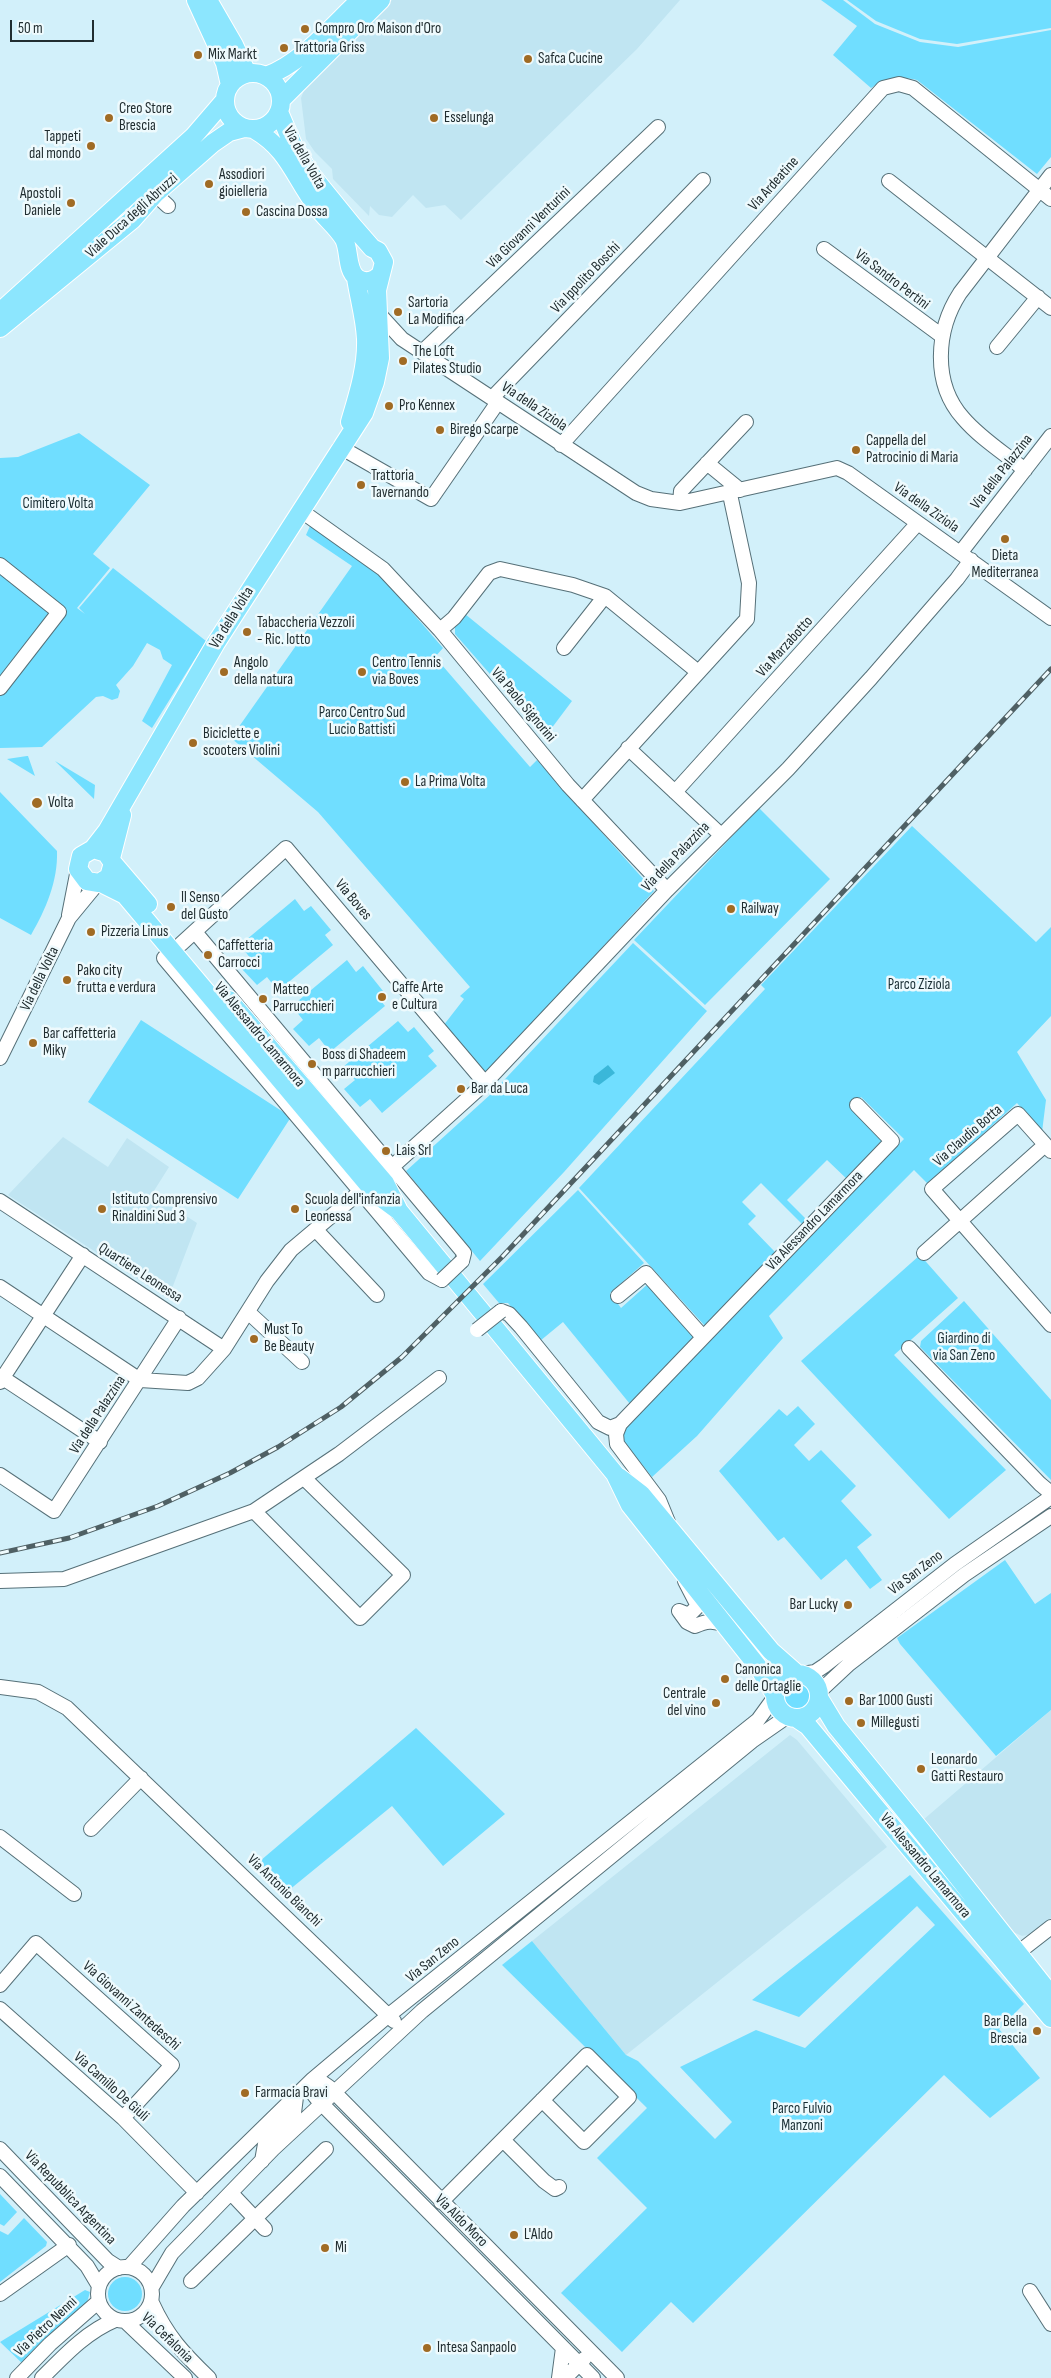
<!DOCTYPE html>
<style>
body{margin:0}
#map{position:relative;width:1051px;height:2378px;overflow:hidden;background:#d2f0fa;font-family:"Sofia Sans Condensed",sans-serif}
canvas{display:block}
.scale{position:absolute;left:10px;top:20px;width:84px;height:22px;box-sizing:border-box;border:2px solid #212d30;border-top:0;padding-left:6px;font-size:15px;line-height:18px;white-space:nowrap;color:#212d30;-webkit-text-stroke:4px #eefafd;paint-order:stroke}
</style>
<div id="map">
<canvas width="1051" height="2378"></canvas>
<div class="scale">50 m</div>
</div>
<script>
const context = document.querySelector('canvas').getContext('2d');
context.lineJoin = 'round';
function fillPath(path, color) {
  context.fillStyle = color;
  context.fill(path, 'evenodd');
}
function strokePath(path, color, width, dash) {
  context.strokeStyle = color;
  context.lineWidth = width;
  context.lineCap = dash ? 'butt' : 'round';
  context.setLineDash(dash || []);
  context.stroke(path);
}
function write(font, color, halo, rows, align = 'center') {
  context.font = font + ' "Sofia Sans Condensed",sans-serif';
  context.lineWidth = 5;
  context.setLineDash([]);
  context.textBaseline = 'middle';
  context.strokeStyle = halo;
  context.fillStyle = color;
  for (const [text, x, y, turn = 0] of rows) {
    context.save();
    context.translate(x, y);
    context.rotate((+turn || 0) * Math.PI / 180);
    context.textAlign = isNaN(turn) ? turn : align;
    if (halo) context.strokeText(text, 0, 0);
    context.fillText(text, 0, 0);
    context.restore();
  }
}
fillPath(new Path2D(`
 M392,0H680L637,49L461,220L445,205L426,208L413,195L392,217L379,215L370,206L369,216L333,179L332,169L315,152L306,139L301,98L308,80Z
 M63,1137L108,1167L127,1138L169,1167L152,1194L197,1223L168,1299L8,1195Z
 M1051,1710V1918L1032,1934L1022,1936L1011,1931L923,1820Z
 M790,1735L797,1740L887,1847L626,2055L532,1941Z`), '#c0e5f2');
fillPath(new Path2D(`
 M821,0H843L875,24L920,42L958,47L1051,30V157L1037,174L917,80C898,76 887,78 871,88L833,55L857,26Z
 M847,0H1051V28L957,44L920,39L876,21Z
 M79,433L150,485L93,554L110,568L77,608L85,614L79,608L113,568L206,641L152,728L142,721L172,665L163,659L160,650L147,643L133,666L116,685L120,691L118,698L112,700L103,696L96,697L42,747L0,748V458L18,457Z
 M310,526L379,574L443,648L435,657L530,767L537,760L654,891L486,1074L443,1026L464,999L460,996L470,987L318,812L231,738L352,566L306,535Z
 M465,614L572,701L545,737L455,634V626Z
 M28,756L35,776L7,759L27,756Z
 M55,761L95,785L94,799Z
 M0,792L57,851C58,881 46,909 31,935L0,918Z
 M759,808L830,879L705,1005L634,940Z
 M912,826L1036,942L1051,927V1016L1017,1052L1046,1100L1042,1132L1017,1103L928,1184L914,1170L769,1316L783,1338L697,1436L652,1477L622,1439L625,1426L904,1139L861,1097L852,1108L882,1138L881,1147L849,1181L827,1160L787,1200L812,1225L807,1229L761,1183L742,1202L756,1216L748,1224L775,1252L705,1326L579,1188L765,989L761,985Z
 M295,899L304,911L311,906L331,930L325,935L333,945L278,991L267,977L257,985L241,968L251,959L240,945Z
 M633,943L707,1011L564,1172L480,1261L406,1171L491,1094Z
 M347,960L356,972L363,966L383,991L377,996L385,1006L330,1052L319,1038L309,1046L293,1029L303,1020L292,1006Z
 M141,1020L291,1117L238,1199L88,1102Z
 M398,1021L408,1032L414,1027L434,1051L428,1056L437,1066L382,1113L370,1099L360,1107L344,1089L355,1080L343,1067Z
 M578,1190L644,1263L610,1293L621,1308L649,1283L697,1337L630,1404L563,1322L540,1341L508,1303H499L483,1284Z
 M920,1255L958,1298L894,1355L1006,1470L949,1519L801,1361Z
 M964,1301L1051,1400V1480L920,1347L921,1341Z
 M798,1406L815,1424L794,1445L809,1461L821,1450L856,1486L841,1501L872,1535L857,1547L882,1580L870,1589L846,1559L821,1580L784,1537L778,1541L719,1471L779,1409L787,1416Z
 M1005,1560L1035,1604L1051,1593V1710L996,1756L900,1644L897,1638Z
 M782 1695a15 15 0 1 1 30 0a15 15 0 1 1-30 0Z
 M416,1728L505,1814L443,1866L392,1806L283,1895L253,1867Z
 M910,1875L1024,2004L999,2029L1040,2078L990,2118L944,2075L693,2323L671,2302L622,2352L561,2293L647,2208L597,2158L647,2108L502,1965L532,1941L626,2055L638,2061L715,2139L732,2122L680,2067L756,2030L805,2048L935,1925L917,1906L799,2017L752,2000Z
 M0,2194L17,2212L4,2226L0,2224Z
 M24,2218L47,2242L46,2246L0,2282V2231L8,2235Z
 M108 2294a17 17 0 1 1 34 0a17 17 0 1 1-34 0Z
 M85,2290L90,2292L86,2306L23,2364L0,2342Z`), '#70deff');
fillPath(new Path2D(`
 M608,1065L615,1073L599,1085L593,1082L594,1076Z`), '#3ab7d9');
const minor = new Path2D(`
 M889,181L1051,308
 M155,194L168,206
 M824,249L942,336
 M379,314L402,339L636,493L651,499L680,503L837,468L848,473L1051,618
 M997,347L1038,297
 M422,352L658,127
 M492,398L703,180
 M561,445L883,88L899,84L913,88L1051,199
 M340,447L431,499L498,402
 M707,463L740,490
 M1025,470C1004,453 980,438 963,418C932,383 936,330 960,293L1051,175
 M680,503L681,491L746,422
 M300,510L383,569L440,630L568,785L667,890
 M961,552L1051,436
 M0,565L59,612L0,688
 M440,630L454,618L489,573L500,569L573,585L605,596L698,672
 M564,648L605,596
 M628,748L721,835
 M675,792L918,523
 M582,800L747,619L749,583L731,499
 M69,915L78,869
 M195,932L464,1253L462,1261
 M181,944L286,848L485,1083
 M171,951L164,958L429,1273L442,1280
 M0,1058L69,918L97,884
 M1051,1151L1018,1114L932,1189L1051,1325
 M393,1166L485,1083L667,890L788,769L871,678L957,579L971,560
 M0,1201L224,1349
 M316,1230L377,1295
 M924,1253L1045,1145
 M0,1287L140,1380L188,1383L198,1378L224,1349L267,1281L291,1250L361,1191
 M618,1296L646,1273L703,1337
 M501,1311L509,1314L521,1327L598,1422L610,1428L620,1424L892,1141L857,1105
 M248,1312L302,1362
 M909,1348L1040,1484L1051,1493
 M0,1376L100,1442
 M0,1382L83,1255
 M620,1424L616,1434L617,1444L659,1500L668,1522
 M0,1475L54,1511L179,1318
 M254,1511L360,1618L403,1575L304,1478
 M0,1581L64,1579L254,1511L339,1454L439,1378
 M679,1611L689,1615L698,1606L685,1581
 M679,1611L687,1622L695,1626C706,1621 713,1620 725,1625
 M802,1674L815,1672L824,1666L955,1564L1051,1497
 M0,1687L38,1692L67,1708L394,2021
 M819,1692L849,1664L964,1575L1051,1516
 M91,1829L141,1778
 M0,1837L74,1894
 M1010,1959L1051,1927
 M0,1985L36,1943L172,2065L123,2118
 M0,2009L123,2118L197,2193
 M316,2078L329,2087L617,2378
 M307,2086L318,2100L593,2378
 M503,2140L544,2181L555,2189L559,2187
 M0,2149L108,2261L119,2268
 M262,2161L265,2144L294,2113L296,2097
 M0,2176L87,2266L99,2286
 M231,2193L265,2229
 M441,2202L587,2055L629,2097L584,2142L542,2100
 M98 2294a27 27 0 1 1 54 0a27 27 0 1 1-54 0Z
 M129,2267L183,2206L313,2079L389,2015L758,1720L774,1698
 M191,2281L326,2149
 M152,2287L172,2253L273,2149L422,2011L752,1741L788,1716
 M1030,2291L1051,2324
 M0,2294L69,2245
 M152,2303C167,2336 183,2353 209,2378
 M126,2322L185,2378
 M17,2378L50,2344L99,2301
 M42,2378C64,2356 86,2332 115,2320
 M559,2378L563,2348
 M565,2378L584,2359`);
const major = new Path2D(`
 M196,0L225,63L230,85
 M208,0L234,45L247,73
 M225 101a28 28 0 1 1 56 0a28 28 0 1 1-56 0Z
 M266,76C301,64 333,25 360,0
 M281,100L381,0
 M255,130C289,150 294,177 317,207C325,218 337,227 344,239C350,251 346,270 357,278C365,284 374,281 381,274
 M0,312L193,137L224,101
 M0,328L132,220L155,194L213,143L229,132L244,128
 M350,422C358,395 367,367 366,339C365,318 359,298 356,278
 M93,849L106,853L113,863L109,877L99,883L87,881L78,869L81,856L93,849L107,831L216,643L364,413L375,382L380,358L377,290L384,262L378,251L372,248L352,225L309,172L293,145L279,112
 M111,858L122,815
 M113,863L148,904
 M101,883L125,895L376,1194L399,1211L615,1474L630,1505L759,1668L774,1693
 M229,1000L385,1183L398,1209
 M619,1477L641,1494L771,1651L796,1673
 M775 1696a22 22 0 1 1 44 0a22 22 0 1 1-44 0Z
 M819,1698L836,1726L924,1834L1051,1995
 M796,1718L808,1726L1051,2018`);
strokePath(minor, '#567078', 16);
strokePath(major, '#fff', 20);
strokePath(minor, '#fff', 14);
strokePath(major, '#8ce6fe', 18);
const rail = new Path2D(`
 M0,1553L69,1538L158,1506L230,1473L278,1447L341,1407L402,1357L502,1257L1051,669`);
strokePath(rail, '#4f6064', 5);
strokePath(rail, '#eefafd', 3, [9]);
const minorBridge = new Path2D(`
 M442,1280L462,1261
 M477,1330L501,1311`);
strokePath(minorBridge, '#567078', 16, []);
strokePath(minorBridge, '#fff', 14);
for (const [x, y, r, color] of [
 [305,29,5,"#a06b24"],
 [284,48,5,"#a06b24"],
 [198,55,5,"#a06b24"],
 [528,59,5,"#a06b24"],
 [109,118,5,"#a06b24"],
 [434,118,5,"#a06b24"],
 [91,146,5,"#a06b24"],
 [209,184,5,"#a06b24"],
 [71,203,5,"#a06b24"],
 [246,212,5,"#a06b24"],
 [398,312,5,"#a06b24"],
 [403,361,5,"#a06b24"],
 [389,406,5,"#a06b24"],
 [440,430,5,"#a06b24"],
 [856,450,5,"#a06b24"],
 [361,485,5,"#a06b24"],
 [1005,539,5,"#a06b24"],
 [247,632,5,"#a06b24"],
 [224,672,5,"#a06b24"],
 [362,672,5,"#a06b24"],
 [193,743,5,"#a06b24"],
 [405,782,5,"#a06b24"],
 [37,803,6,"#a06b24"],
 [171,907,5,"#a06b24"],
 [731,909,5,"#a06b24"],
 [91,932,5,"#a06b24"],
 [208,955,5,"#a06b24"],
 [67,980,5,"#a06b24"],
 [382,997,5,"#a06b24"],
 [263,999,5,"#a06b24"],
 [33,1043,5,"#a06b24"],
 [312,1064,5,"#a06b24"],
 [461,1089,5,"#a06b24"],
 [386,1151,5,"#a06b24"],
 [102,1209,5,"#a06b24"],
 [295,1209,5,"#a06b24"],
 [254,1339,5,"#a06b24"],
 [848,1605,5,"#a06b24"],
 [725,1679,5,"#a06b24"],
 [849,1701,5,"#a06b24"],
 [716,1703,5,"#a06b24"],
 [861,1723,5,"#a06b24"],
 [921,1769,5,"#a06b24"],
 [1037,2031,5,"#a06b24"],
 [245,2093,5,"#a06b24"],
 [514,2235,5,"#a06b24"],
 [325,2248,5,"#a06b24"],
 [427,2348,5,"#a06b24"]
]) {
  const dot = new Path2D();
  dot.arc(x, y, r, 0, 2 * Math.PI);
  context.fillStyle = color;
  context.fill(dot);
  strokePath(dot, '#eefafd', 2);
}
write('15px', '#212d30', '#eefafd', [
 ["Compro Oro Maison d'Oro",315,29],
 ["Trattoria Griss",294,48],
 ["Mix Markt",208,55],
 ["Safca Cucine",538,59],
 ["Creo Store",119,109],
 ["Brescia",119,126],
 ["Esselunga",444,118],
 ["Tappeti",81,137,"right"],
 ["dal mondo",81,154,"right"],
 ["Assodiori",219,175],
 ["gioielleria",219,192],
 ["Apostoli",61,194,"right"],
 ["Daniele",61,211,"right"],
 ["Cascina Dossa",256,212],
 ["Sartoria",408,303],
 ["La Modifica",408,320],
 ["The Loft",413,352],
 ["Pilates Studio",413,369],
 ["Pro Kennex",399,406],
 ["Birego Scarpe",450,430],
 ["Cappella del",866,441],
 ["Patrocinio di Maria",866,458],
 ["Trattoria",371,476],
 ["Tavernando",371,493],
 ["Dieta",1005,556,"center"],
 ["Mediterranea",1005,573,"center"],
 ["Tabaccheria Vezzoli",257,623],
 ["- Ric. lotto",257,640],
 ["Angolo",234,663],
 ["della natura",234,680],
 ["Centro Tennis",372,663],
 ["via Boves",372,680],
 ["Biciclette e",203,734],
 ["scooters Violini",203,751],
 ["La Prima Volta",415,782],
 ["Volta",48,803],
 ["Il Senso",181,898],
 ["del Gusto",181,915],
 ["Railway",741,909],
 ["Pizzeria Linus",101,932],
 ["Caffetteria",218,946],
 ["Carrocci",218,963],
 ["Pako city",77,971],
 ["frutta e verdura",77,988],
 ["Caffe Arte",392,988],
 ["e Cultura",392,1005],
 ["Matteo",273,990],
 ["Parrucchieri",273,1007],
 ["Bar caffetteria",43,1034],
 ["Miky",43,1051],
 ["Boss di Shadeem",322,1055],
 ["m parrucchieri",322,1072],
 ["Bar da Luca",471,1089],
 ["Lais Srl",396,1151],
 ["Istituto Comprensivo",112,1200],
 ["Rinaldini Sud 3",112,1217],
 ["Scuola dell'infanzia",305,1200],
 ["Leonessa",305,1217],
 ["Must To",264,1330],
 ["Be Beauty",264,1347],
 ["Bar Lucky",838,1605,"right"],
 ["Canonica",735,1670],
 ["delle Ortaglie",735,1687],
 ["Centrale",706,1694,"right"],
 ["del vino",706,1711,"right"],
 ["Bar 1000 Gusti",859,1701],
 ["Millegusti",871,1723],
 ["Leonardo",931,1760],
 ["Gatti Restauro",931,1777],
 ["Bar Bella",1027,2022,"right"],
 ["Brescia",1027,2039,"right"],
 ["Farmacia Bravi",255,2093],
 ["L'Aldo",524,2235],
 ["Mi",335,2248],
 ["Intesa Sanpaolo",437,2348]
], 'left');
write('15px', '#212d30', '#eefafd', [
 ["Via della Volta",304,158,60],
 ["Via Ardeatine",774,184,-48],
 ["Viale Duca degli Abruzzi",132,216,-42],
 ["Via Giovanni Venturini",529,228,-44],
 ["Via Ippolito Boschi",586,278,-46],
 ["Via Sandro Pertini",892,280,37],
 ["Via della Ziziola",534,407,34],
 ["Via della Palazzina",1002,472,-52],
 ["Via della Ziziola",926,508,35],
 ["Via della Volta",232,618,-58],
 ["Via Marzabotto",785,647,-48],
 ["Via Paolo Signorini",523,705,50],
 ["Via della Palazzina",676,857,-46],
 ["Via Boves",353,900,50],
 ["Via della Volta",40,979,-64],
 ["Via Alessandro Lamarmora",259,1035,50],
 ["Via Claudio Botta",968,1136,-41],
 ["Via Alessandro Lamarmora",815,1221,-46],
 ["Quartiere Leonessa",140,1273,33],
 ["Via della Palazzina",98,1415,-57],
 ["Via San Zeno",916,1573,-37],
 ["Via Alessandro Lamarmora",925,1866,50],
 ["Via Antonio Bianchi",284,1891,44],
 ["Via San Zeno",433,1960,-39],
 ["Via Giovanni Zantedeschi",131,2006,42],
 ["Via Camillo De Giuli",111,2087,42],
 ["Via Repubblica Argentina",70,2198,46],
 ["Via Aldo Moro",461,2221,45],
 ["Via Pietro Nenni",46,2327,-43],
 ["Via Cefalonia",167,2338,44]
]);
write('15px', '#192e34', '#eefafd', [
 ["Cimitero Volta",58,504],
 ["Parco Centro Sud",362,713],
 ["Lucio Battisti",362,730],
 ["Parco Ziziola",919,985],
 ["Giardino di",964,1339],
 ["via San Zeno",964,1356],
 ["Parco Fulvio",802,2109],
 ["Manzoni",802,2126]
]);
</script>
